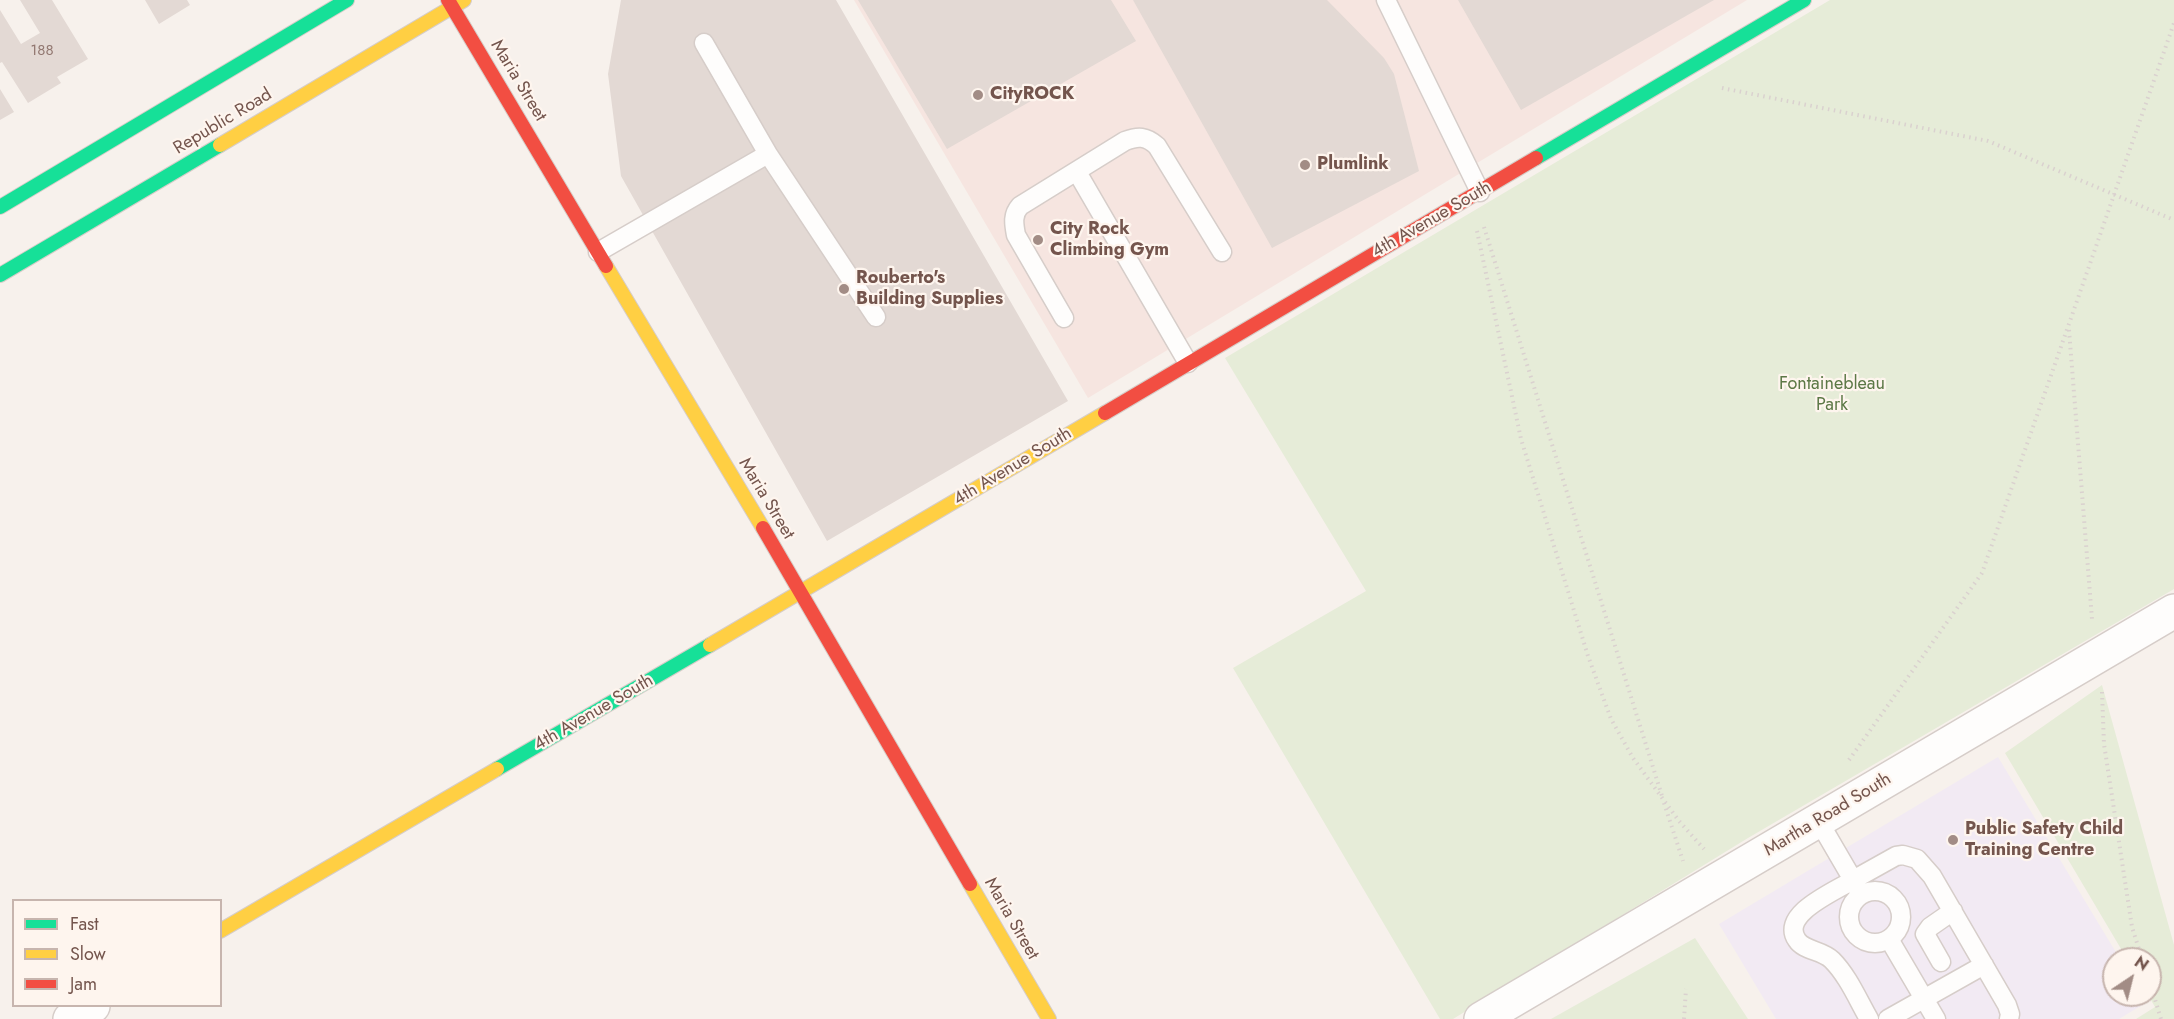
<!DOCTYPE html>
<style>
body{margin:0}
#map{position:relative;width:2174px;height:1019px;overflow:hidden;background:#f7f1ec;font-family:Jost,sans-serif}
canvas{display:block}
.legend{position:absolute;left:12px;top:899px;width:210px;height:108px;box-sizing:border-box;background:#fef5ee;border:2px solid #c7b5ae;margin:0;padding:8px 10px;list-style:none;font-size:18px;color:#74554d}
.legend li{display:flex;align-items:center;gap:12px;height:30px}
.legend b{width:30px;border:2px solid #c7b5ae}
.north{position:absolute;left:2102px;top:947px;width:60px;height:60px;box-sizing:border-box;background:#fef5ee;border:2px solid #c7b5ae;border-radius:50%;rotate:35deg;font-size:16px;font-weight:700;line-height:24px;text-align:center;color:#74554d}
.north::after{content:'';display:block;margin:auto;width:21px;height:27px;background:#a28c85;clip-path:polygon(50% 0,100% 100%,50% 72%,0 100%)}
</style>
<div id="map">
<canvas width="2174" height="1019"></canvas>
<ul class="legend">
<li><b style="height:8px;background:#16e098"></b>Fast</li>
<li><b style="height:8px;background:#ffcf43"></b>Slow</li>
<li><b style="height:8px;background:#f24e42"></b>Jam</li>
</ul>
<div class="north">N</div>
</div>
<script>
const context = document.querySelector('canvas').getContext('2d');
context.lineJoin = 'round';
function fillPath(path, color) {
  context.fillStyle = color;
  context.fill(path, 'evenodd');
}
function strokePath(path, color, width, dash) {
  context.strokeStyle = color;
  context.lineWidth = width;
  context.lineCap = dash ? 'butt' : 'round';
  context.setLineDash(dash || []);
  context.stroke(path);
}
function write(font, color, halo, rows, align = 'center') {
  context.font = font + ' Jost,sans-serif';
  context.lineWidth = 4.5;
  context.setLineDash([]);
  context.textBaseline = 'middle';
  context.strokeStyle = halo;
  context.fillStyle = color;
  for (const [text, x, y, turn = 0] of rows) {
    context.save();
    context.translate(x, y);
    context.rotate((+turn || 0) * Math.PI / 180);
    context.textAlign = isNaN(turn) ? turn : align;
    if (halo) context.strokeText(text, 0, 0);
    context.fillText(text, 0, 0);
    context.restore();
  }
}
fillPath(new Path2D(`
 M854,0H1747L1088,398Z`), '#f6e5e0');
fillPath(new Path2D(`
 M1998,757L2120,959H2114V995H2142L2147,1002L2119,1019H1776L1719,924Z`), '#f2eaf3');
fillPath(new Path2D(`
 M1830,0H2174V589L1748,838L1453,1019H1440L1233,668L1366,591L1225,358Z
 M2102,685L2174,945V1019H2136L2155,1007L2148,995H2150V959H2127L2005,753Z
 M1695,938L1748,1019H1551Z`), '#e6ecd8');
fillPath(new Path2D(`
 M20,0H52L88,59L57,77L61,83L28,103L2,62L0,63V10L21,44L40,33Z
 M145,0H187L190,5L159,24Z
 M621,0H836L1068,401L827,541L621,176L608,74Z
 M858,0H1111L1136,41L947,149Z
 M1133,0H1327L1384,58L1394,74L1419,171L1272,248Z
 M1458,0H1714L1521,110Z
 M0,89L14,112L0,120Z`), '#e3d9d4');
const lane = new Path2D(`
 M1386,0L1480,192
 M768,154L876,317
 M1077,172L1188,363
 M598,252L768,154L704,43
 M1064,318L1016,235C1014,224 1012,215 1020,206L1125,141C1138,136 1146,136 1157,146L1222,252
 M1818,820L1853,880L1896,856L1903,855L1917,859L1932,876L2007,1005L2010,1014L2009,1019
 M1849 917a26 26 0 1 1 52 0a26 26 0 1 1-52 0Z
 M1861,895L1853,880C1836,891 1779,914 1797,940C1804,951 1822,950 1832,960C1848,976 1858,1000 1869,1019
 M1889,939L1936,1019
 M1941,962L1925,934L1930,927L1953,911
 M1888,1019L1984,965`);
const street = new Path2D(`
 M70,1019L93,1006
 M1481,1019L2174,611`);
const fast = new Path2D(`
 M1536,158L1804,0
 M0,207L347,0
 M0,275L220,145
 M497,769L710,645`);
const slow = new Path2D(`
 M220,145L464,0
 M606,266L763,528
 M710,645L1105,413
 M970,884L1049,1019
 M220,931L497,769`);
const jam = new Path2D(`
 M448,0L606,266
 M1105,413L1536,158
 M763,528L970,884`);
strokePath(lane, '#d6cdc9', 21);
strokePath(street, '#d6cdc9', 36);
strokePath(fast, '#d6cdc8', 16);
strokePath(slow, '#d6cdc8', 16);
strokePath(jam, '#d6cdc8', 16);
strokePath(new Path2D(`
 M1722,88L1988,141L2174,220
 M1484,227L1662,796
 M1477,231L1521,439L1588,656L1611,719L1633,758L1679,821L1704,849
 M2069,330L2092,619
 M2102,692L2104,744L2132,927L2142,959
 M1849,760L1982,573L2174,23
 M1664,803L1683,861
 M2150,983L2161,1019
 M1684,1019L1686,989`), '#dad1cf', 4, [1.5, 4.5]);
strokePath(lane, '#fefdfc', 18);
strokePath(street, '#fefdfc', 33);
strokePath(fast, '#16e098', 14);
strokePath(slow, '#ffcf43', 14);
strokePath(jam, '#f24e42', 14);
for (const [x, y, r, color] of [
 [978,95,6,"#a28c85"],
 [1305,165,6,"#a28c85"],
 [1038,240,6,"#a28c85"],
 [844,289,6,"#a28c85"],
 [1953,840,6,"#a28c85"]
]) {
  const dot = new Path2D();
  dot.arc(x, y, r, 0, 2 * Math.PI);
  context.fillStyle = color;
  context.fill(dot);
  strokePath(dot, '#fef5ee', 2);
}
write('15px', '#927871', null, [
 ["188",42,51]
]);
write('18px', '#74554d', '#fef5ee', [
 ["Maria Street",518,81,59],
 ["Republic Road",223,122,-31],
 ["4th Avenue South",1432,220,-30],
 ["4th Avenue South",1013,467,-31],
 ["Maria Street",766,499,59],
 ["4th Avenue South",594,713,-30],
 ["Martha Road South",1828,815,-31],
 ["Maria Street",1011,919,60]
]);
write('bold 18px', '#74554d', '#fef5ee', [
 ["CityROCK",990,95],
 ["Plumlink",1317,165],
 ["City Rock",1050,230],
 ["Climbing Gym",1050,251],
 ["Rouberto's",856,279],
 ["Building Supplies",856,300],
 ["Public Safety Child",1965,830],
 ["Training Centre",1965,851]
], 'left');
write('18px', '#5c7846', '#fef5ee', [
 ["Fontainebleau",1832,385],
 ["Park",1832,406]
]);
</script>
